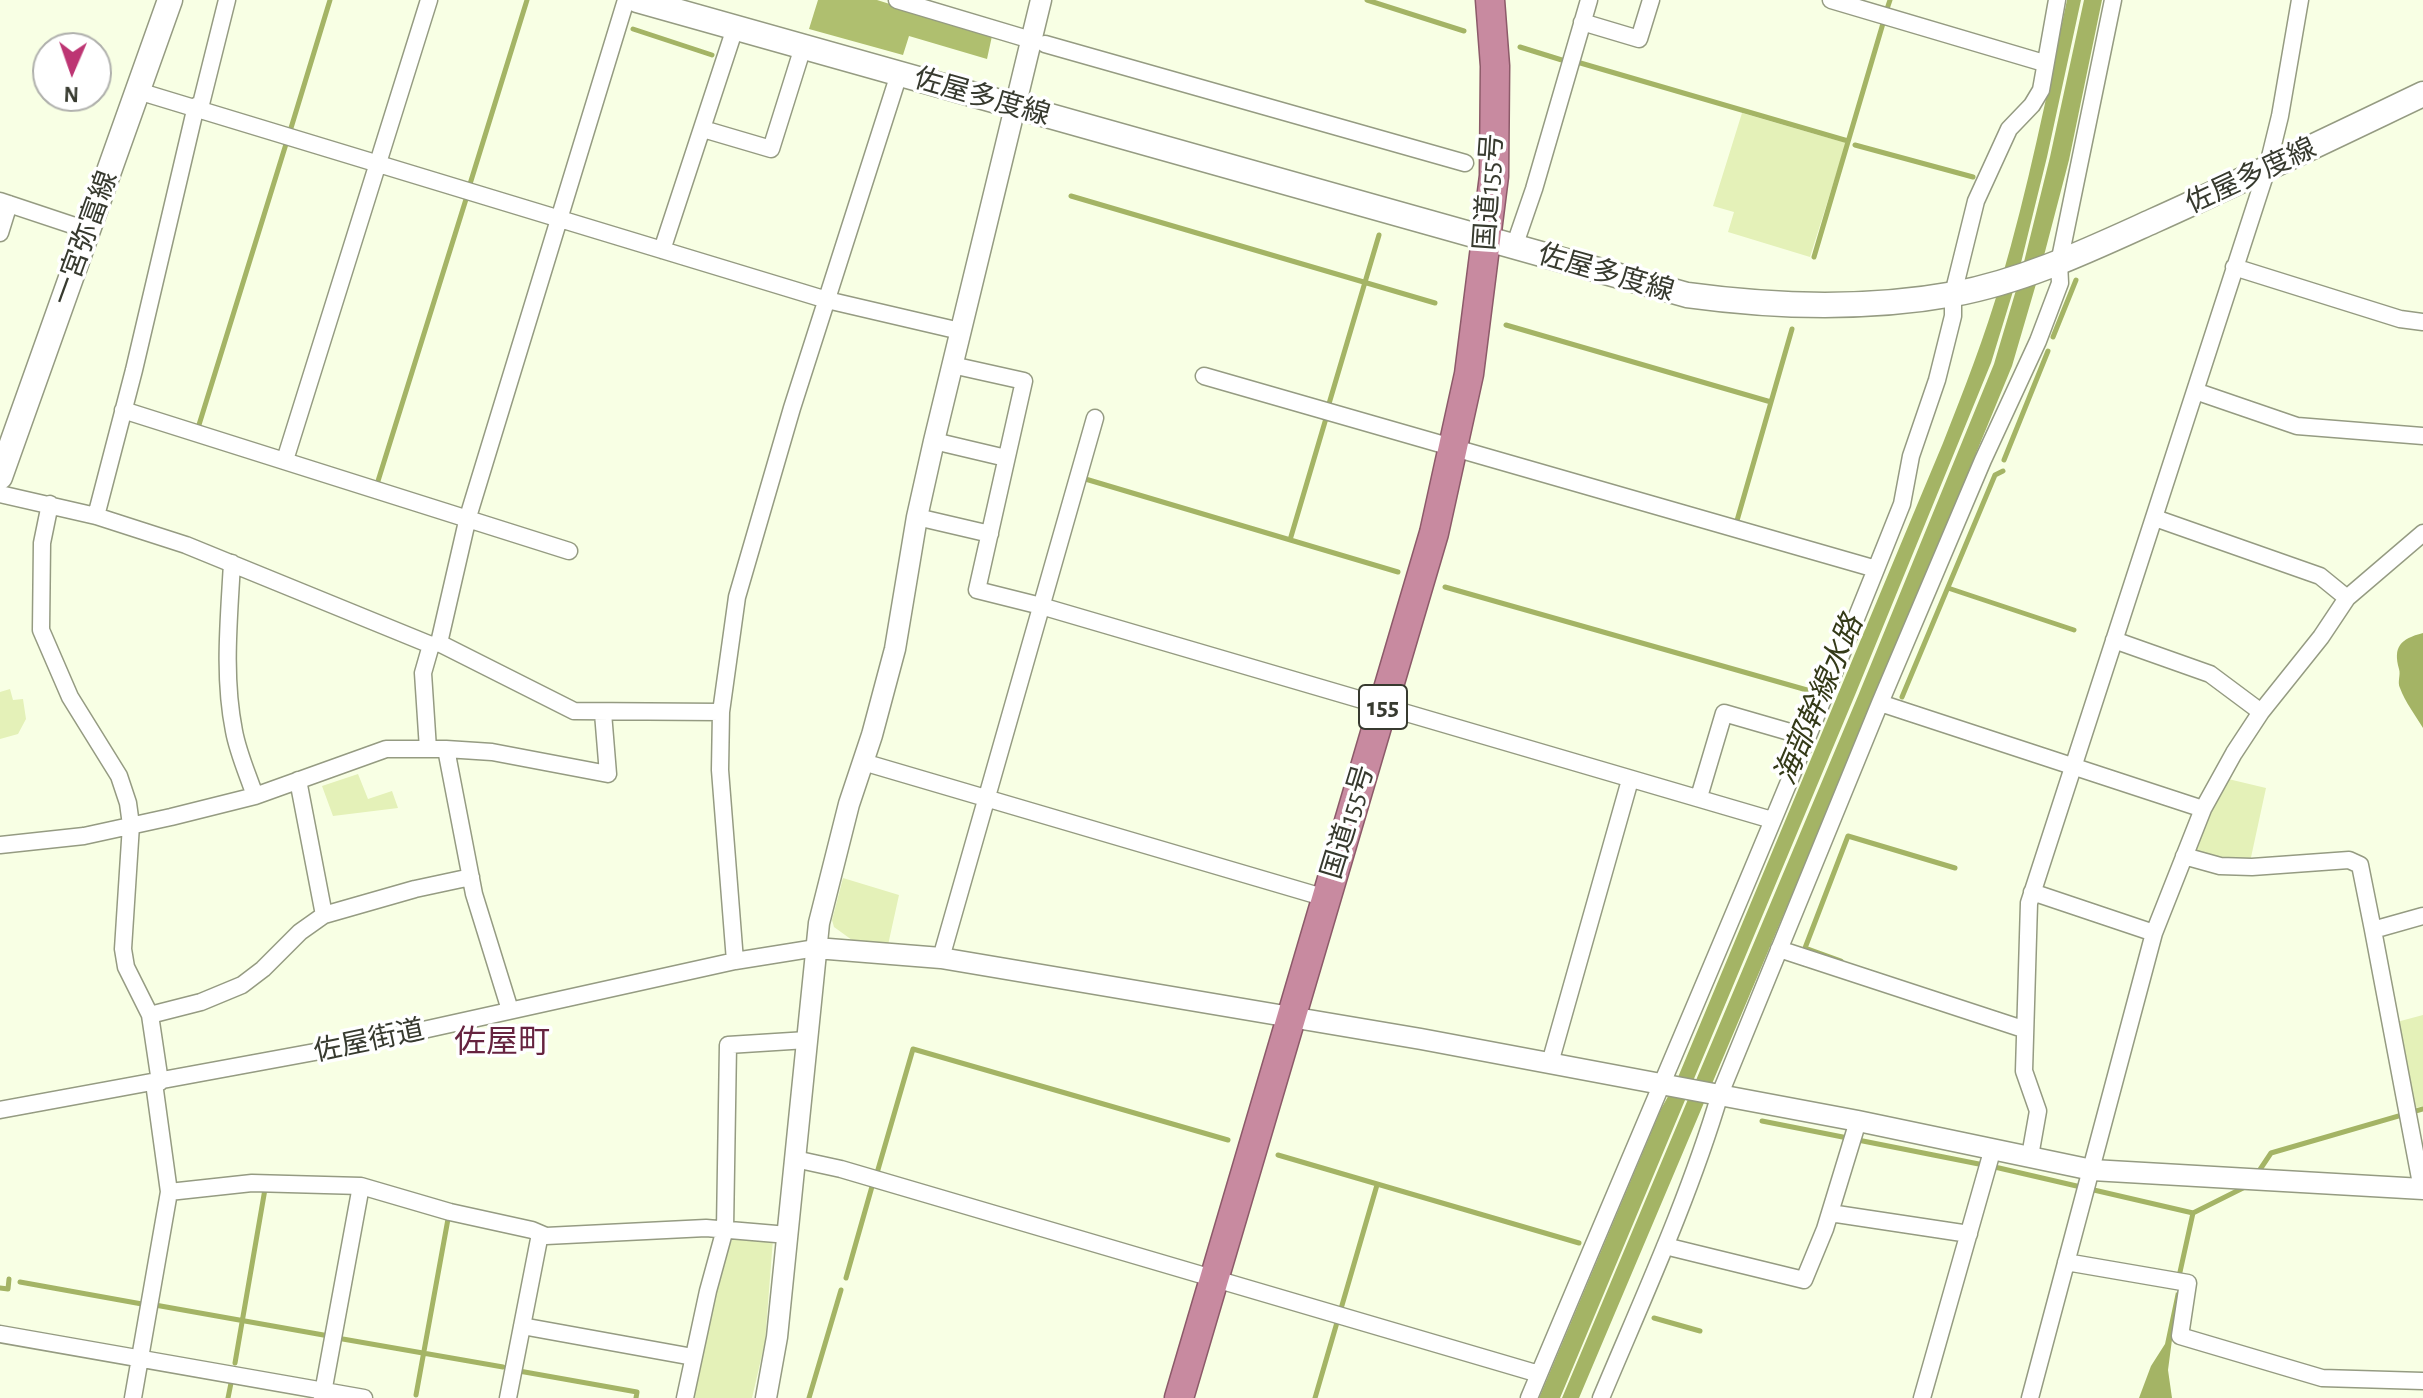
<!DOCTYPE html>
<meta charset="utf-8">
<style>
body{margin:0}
#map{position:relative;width:2423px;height:1398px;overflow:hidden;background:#f8ffe4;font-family:"Alegreya Sans",sans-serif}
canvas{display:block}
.north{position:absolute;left:32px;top:32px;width:80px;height:80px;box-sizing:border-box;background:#fff;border:2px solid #afb0ac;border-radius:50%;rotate:182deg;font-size:22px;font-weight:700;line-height:32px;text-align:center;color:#373a2f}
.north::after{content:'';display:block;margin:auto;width:28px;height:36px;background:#bd3573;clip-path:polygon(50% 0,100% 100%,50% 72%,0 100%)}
</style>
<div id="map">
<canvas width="2423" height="1398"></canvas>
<div class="north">N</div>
</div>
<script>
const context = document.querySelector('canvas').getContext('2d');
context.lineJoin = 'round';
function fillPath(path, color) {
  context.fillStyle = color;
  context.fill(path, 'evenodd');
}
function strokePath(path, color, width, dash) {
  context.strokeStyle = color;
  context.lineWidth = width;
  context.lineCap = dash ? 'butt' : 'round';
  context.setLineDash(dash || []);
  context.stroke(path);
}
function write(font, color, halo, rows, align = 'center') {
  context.font = font + ' "Alegreya Sans","Noto Sans JP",sans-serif';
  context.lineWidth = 7;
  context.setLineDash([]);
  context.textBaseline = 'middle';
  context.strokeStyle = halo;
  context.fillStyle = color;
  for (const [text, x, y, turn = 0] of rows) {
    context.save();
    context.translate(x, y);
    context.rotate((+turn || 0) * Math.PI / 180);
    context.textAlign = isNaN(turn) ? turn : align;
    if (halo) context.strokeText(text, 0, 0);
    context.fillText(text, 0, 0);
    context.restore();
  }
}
fillPath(new Path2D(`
 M1742,113L1846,143L1810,257L1728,232L1734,212L1713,206Z
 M10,689L13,700L23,699L26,719L18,734L0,739V692Z
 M358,774L368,799L392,791L398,808L333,816L322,786Z
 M2224,778L2266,788L2250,862L2223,861L2192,853Z
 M843,878L899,895L888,945L852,940L834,927L832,920Z
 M2423,1015V1106L2411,1109L2393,1023Z
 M735,1235L773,1239L765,1342L752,1398H692L713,1304L730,1244Z`), '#e4f1b8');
fillPath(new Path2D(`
 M818,0H877L992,36L987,59L909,36L903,55L809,29Z`), '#afbf6f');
fillPath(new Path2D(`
 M2067,0H2081L2047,157L2018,275L1991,363L1855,695L1560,1398H1539L1661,1109L1676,1082L1943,443C1964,390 1985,336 2001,281C2028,189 2047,94 2067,0Z
 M2084,0H2102L2069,160L2041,267L2012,366L1874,701L1579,1398H1562L1858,696L1994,364L2022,270L2050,157Z
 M2423,633V728C2416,716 2405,702 2400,688C2397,682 2401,675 2399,669C2393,647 2400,639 2423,633Z
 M2176,1292L2178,1294L2168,1370L2172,1398H2139L2151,1366L2165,1344Z`), '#a4b465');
strokePath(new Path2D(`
 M1367,0L1464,31
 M1886,12L1890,0
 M633,29L712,55
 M1520,47L1565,61
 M1577,62L1848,141
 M291,128L330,0
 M1855,145L1973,177
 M470,184L527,0
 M1071,196L1435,303
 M1814,257L1884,20
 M1506,325L1771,402
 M2053,337L2076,280
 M1328,407L1379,235
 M198,428L286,144
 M2004,460L2048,351
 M1082,478L1398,572
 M378,481L467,196
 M1736,524L1792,329
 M1290,540L1327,415
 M1445,587L1807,690
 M1948,588L2074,630
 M1902,697L1995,475L2003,471
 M1841,961L1805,948L1848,836L1955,868
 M1762,1121L1999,1168L2193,1213L2245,1187
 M1278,1155L1579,1243
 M2259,1171L2271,1153L2423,1109
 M877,1173L913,1049L1228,1140
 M2180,1272L2193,1213
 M846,1278L873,1183
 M20,1282L142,1304
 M0,1288L8,1289L9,1279
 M155,1305L329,1336
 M1654,1318L1700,1331
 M337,1338L503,1367
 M235,1363L265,1189
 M519,1371L637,1392L636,1398
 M416,1395L448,1219
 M228,1398L231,1383
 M809,1398L841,1290
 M1315,1398L1377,1185`), '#a4b465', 5);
const minor = new Path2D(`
 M897,0L1021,37
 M1831,0L2044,63
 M1582,22L1639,39L1651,0
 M1045,44L1465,163
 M138,91L827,300L960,331
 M200,108L227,0
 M703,129L771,149L803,47
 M0,201L87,230
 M0,233L9,204
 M1514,247L1534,189L1589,0
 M662,250L735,28
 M2234,267L2400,319L2423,322
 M952,365L1024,381L977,590L1041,606L1772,820
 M1204,376L1876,569
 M2195,391L2297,426L2423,436
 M123,410L569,551
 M934,441L1006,458
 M285,460L429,0
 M0,494L96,516L186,545L431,645L439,643L574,711L721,712
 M50,504L42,543L41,630L70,697L119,776L128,803L131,825L123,949L126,967L150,1015L160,1082
 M96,516L134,370L196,106
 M917,517L990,534
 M2155,518L2320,576L2347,598
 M232,563C229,619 223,676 234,731C238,753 248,775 255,796
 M2114,640L2210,674L2261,712
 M439,643L468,517L626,0
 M1880,703L2203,809
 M428,749L423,673L431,645
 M446,749L492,752L608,774L603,713
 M863,762L1326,898
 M298,780L324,915
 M1699,797L1724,713L1807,737
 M0,845L84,836L171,817L255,796L386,749H446L474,894L510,1010
 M2184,856L2220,866L2252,867L2349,860L2360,865L2373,930
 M2032,892L2154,933
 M1779,949L2023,1029
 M941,958L1095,418
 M735,961L720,770L721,712L737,597L792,408L899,74
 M150,1015L201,1002L242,985L263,969L300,932L324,915L415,889L471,877
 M1550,1063L1630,780
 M0,1110L369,1042L735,961L816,948
 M2030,1156L2038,1111L2024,1071L2029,903L2267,169L2280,116L2300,0
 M795,1159L841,1169L1539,1374
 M2422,1189L2373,930L2423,916
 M169,1192L252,1183L361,1186L450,1212L532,1230L546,1236L706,1228L788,1235
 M1830,1213L1969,1234
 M1665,1246L1804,1280L1825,1229L1858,1121
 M2066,1262L2188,1283L2180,1336L2322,1378L2423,1381
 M522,1326L693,1357
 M0,1334L364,1398
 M133,1398L169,1192L154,1083
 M322,1398L361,1186
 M508,1398L540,1234
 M685,1398L708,1291L725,1229L728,1045L807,1040
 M1529,1398C1654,1100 1783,804 1902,504L1911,456L1937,380L1953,316V294L1976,201L2009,129L2032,105L2041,90L2057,0
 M1601,1398C1643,1298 1689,1198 1720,1094L1880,703L1983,460L2038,341L2060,283L2059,263L2113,0
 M1922,1398L1993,1148
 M2030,1398L2154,933L2203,809L2234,753L2261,712L2321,637L2347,598L2423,533`);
const tertiary = new Path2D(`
 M816,948L941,958L1421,1039L1858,1121L2092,1170L2423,1189
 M766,1398L777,1337L819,923L849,804L872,735L895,649L917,517L934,441L1041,0`);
const secondary = new Path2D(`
 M637,0L1687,295C1775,307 1865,310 1954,294C2024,281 2089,250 2153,221C2244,180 2333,137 2423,94
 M0,477L170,0`);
const trunk = new Path2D(`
 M1179,1398L1434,533L1469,374L1494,176L1495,66L1490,0`);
strokePath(minor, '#959b82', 19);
strokePath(tertiary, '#959b82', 23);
strokePath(secondary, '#959b82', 27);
strokePath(trunk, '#8c5a69', 31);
strokePath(minor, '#fff', 16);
strokePath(tertiary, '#fff', 20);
strokePath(secondary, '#fff', 24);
strokePath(trunk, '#c88aa0', 28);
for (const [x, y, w] of [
 [1383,707,48]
]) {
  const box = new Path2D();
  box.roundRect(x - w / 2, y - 22, w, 44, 6);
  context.fillStyle = '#fff';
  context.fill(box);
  strokePath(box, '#373a2f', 2);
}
write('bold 26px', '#373a2f', null, [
 ["155",1383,707]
]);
write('28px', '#373a2f', '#fff', [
 ["佐屋多度線",982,97,16],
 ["佐屋多度線",2251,176,-25],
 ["国道155号",1489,192,-86],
 ["一宮弥富線",85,238,-70],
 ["佐屋多度線",1606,273,16],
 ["国道155号",1348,822,-73],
 ["佐屋街道",369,1041,-12]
]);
write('italic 30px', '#343a18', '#fff', [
 ["海部幹線水路",1819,700,-67]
]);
write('32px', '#66233f', '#fff', [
 ["佐屋町",502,1042]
]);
</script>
